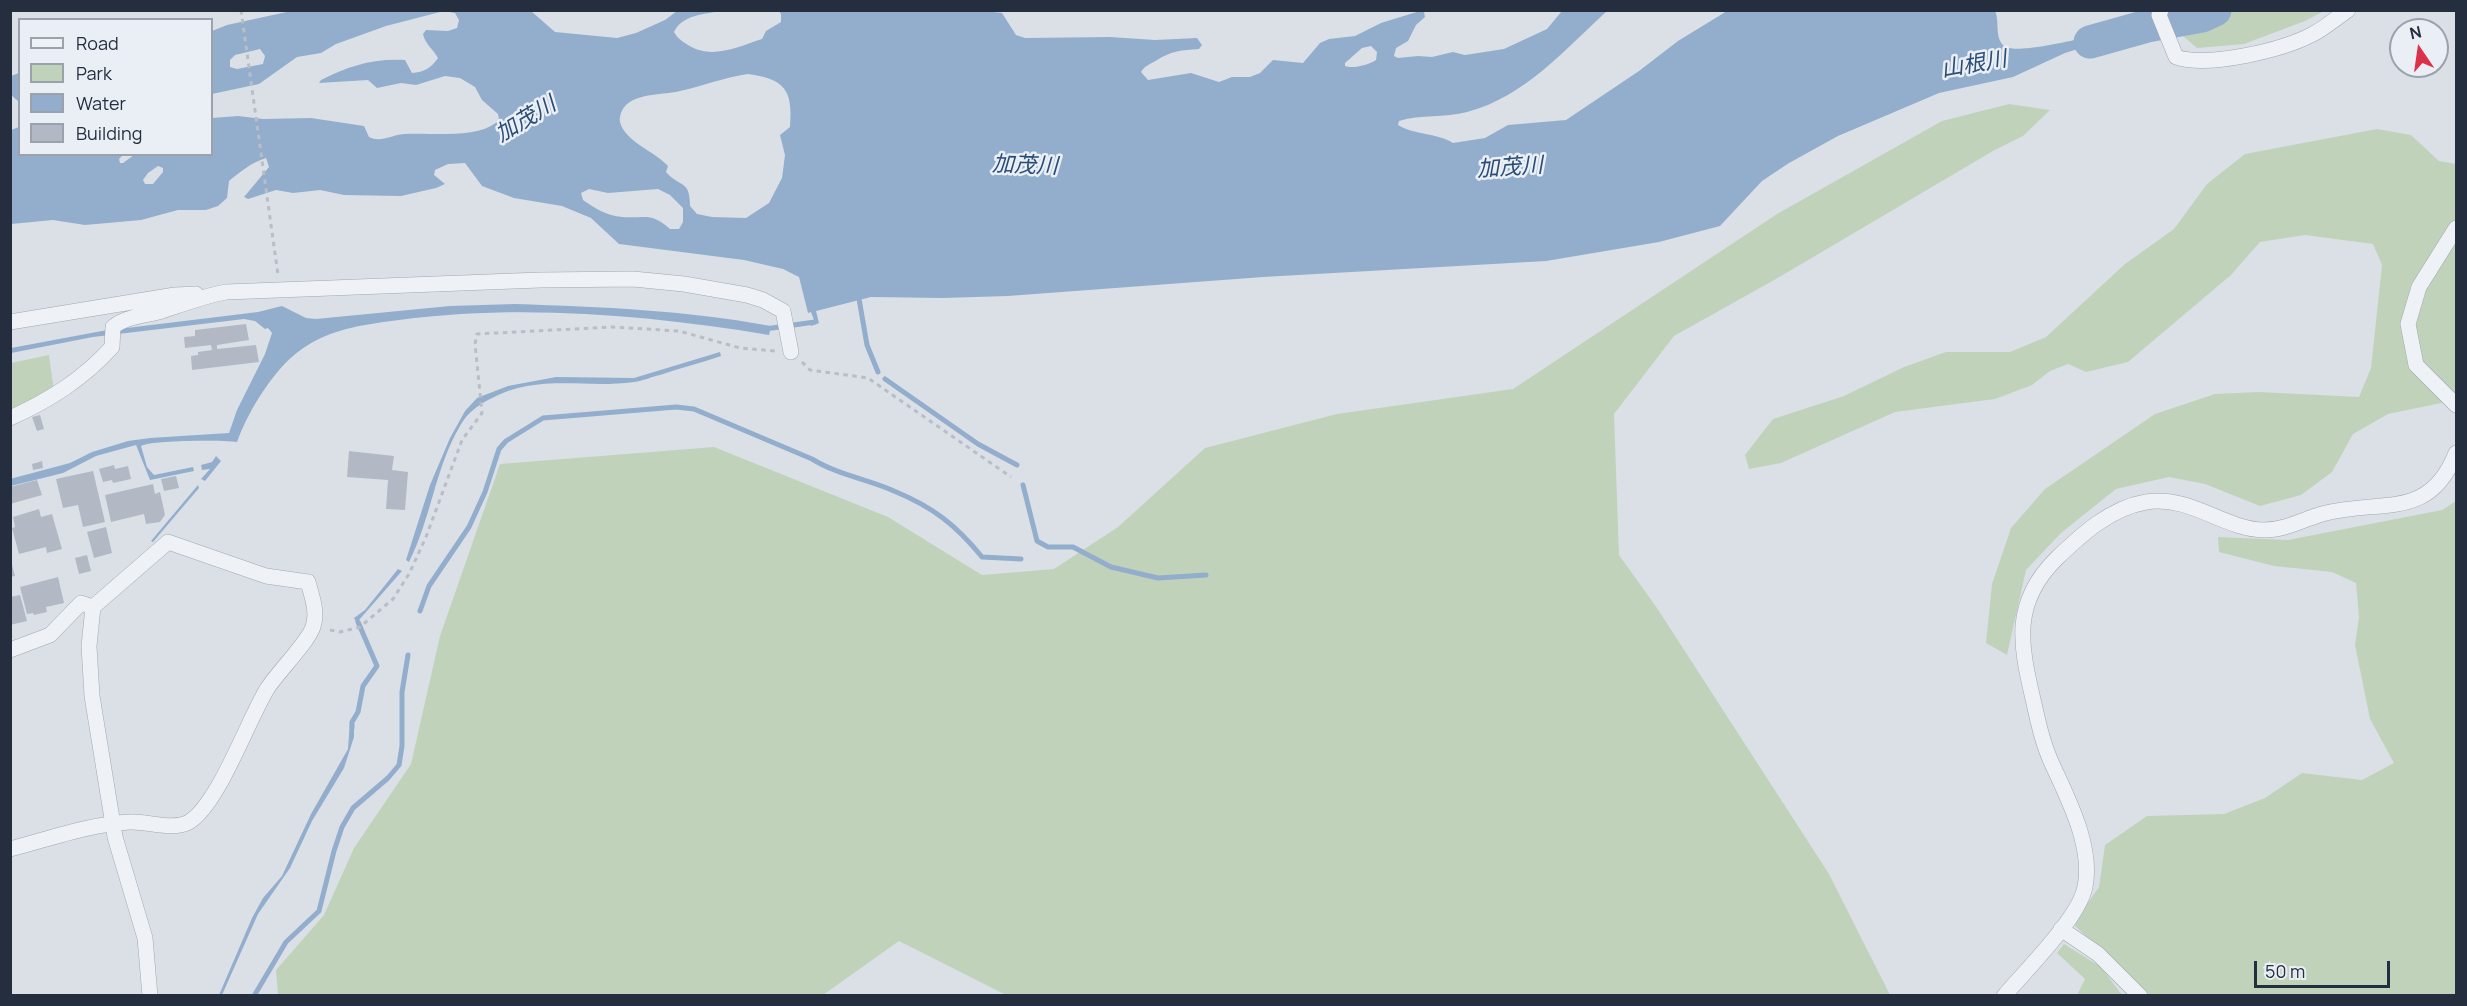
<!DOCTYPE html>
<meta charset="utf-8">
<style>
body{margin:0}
#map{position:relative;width:2467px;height:1006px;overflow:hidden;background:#dbe0e7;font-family:Manrope,sans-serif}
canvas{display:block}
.frame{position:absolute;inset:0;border:12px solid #242e3f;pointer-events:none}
.legend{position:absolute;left:18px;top:18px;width:195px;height:138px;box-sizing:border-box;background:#eaeff5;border:2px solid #9ba2ac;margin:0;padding:8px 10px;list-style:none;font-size:18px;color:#242e3f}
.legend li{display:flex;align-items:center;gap:12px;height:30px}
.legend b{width:30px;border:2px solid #9ba2ac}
.north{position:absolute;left:2389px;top:18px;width:60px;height:60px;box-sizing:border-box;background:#eaeff5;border:2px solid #9ba2ac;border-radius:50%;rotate:347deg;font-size:16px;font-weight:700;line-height:24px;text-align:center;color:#242e3f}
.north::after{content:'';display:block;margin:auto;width:21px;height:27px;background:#dc314a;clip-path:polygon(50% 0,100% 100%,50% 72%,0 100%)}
.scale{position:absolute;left:2254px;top:961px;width:136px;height:27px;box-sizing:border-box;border:3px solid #242e3f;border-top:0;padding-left:8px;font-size:18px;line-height:21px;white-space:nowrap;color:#242e3f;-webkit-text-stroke:4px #eaeff5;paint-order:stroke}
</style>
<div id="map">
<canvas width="2467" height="1006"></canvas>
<div class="frame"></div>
<ul class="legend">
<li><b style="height:8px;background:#eef1f5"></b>Road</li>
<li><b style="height:16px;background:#c1d2bb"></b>Park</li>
<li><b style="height:16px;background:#92aecc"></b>Water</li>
<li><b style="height:16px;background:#b2b9c5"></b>Building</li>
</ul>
<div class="north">N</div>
<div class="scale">50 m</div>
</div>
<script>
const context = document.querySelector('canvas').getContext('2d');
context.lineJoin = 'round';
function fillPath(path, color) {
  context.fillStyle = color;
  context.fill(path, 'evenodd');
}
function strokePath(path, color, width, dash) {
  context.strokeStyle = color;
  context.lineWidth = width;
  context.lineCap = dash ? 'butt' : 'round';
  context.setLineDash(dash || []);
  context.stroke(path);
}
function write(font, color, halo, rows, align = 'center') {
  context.font = font + ' Manrope,"Noto Sans JP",sans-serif';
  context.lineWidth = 5;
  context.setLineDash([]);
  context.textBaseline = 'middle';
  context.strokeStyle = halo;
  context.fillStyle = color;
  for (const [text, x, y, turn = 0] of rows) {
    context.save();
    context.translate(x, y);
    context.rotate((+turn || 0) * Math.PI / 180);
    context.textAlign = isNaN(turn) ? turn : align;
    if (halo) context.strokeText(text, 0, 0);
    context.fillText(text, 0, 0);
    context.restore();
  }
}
fillPath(new Path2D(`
 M2177,11V10L2324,11L2305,21L2244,44L2197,48L2176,30Z
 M2009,104L2050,110L2023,136L1993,151L1776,279L1674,336L1614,414L1619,555L1657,608L1829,874L1890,995H1006L899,941L823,995H278L276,970L324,915L354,848L411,764L440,636L500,464L714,447L888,517L982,575L1054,569L1118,527L1205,448L1337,414L1513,389L1777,214L1942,121Z
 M2377,129L2411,135L2439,161L2456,164V400L2388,414L2353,434L2332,472L2301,495L2260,506L2205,484L2169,477L2116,489L2061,533L2026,570L2007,655L1986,643L1992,584L2011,528L2045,489L2155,414L2215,394L2259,392L2359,397L2371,368L2382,265L2373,244L2305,235L2260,242L2231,275L2128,362L2086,372L2068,364L2050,371L2032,385L1995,399L1895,412L1781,463L1749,469L1745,455L1773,419L1844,396L1904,367L1946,352H2010L2046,337L2125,264L2174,229L2207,184L2245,154Z
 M49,355L54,391L11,410V363Z
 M2456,501V995H2150L2075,926L2078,917L2099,887L2105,845L2147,816L2224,814L2265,798L2302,773L2362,780L2394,763L2370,719L2355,645L2359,617L2356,583L2332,572L2274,566L2219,552L2218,537L2288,540L2442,510Z
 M2064,944L2101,967L2122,995H2077L2085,979L2057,953Z`), '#c1d2bb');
fillPath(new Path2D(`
 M296,10L531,11L555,32L617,38L636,33L665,20L677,11H722C704,14 682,15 674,32C677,38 682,41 688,45C712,60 737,47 762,39L766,31L781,22V14L779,11H985L1002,13L1016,35L1025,38L1110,37L1155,40L1197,38L1202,45L1199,49C1182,50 1171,51 1157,60C1151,64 1145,65 1141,72L1148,80L1191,73L1219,82L1232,77H1250L1260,73L1273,60L1303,63L1320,43L1329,39L1355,36L1381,23L1420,11L1424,12L1425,17L1416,25L1408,41L1396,48L1394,56L1398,58L1418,56L1432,57L1453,52L1465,55L1504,49L1547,29L1562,11H1607C1565,49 1525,97 1467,112C1445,118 1421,114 1399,121L1398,125C1414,135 1438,133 1453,143L1485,138L1508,125L1566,120L1639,71L1678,41L1727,11H1995C2000,21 1994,37 2004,46C2017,57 2111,31 2131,27L2132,30L2130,33L2065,53L2013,77L1939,93L1838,136L1789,163L1762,181L1720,226L1659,242L1546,261L1263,277L1008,296L943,298L871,297L816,311L819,323L811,326L810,322L814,320L811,312L808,313L799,277L783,269L744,260L619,244L591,218L562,206L514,198L482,186L465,163L448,164L435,170L434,175L445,184L436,188L401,196L344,195L320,190L293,193L276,190L248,199L244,197L269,167L266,158C251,163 241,171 229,181L227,198L218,206L206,210H178L141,220L85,225L53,220L11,224V130L19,127L20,154L123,155L119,159L120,163H123L134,155L212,154V118L238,116L263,119L311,118L364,126L369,137C381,143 391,135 404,134C432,132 479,140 499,120L498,114L482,100L475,87L460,78L445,76L416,85L401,83L377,88L368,80L319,83L321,80C349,66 373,58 405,60L412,73C424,72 431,68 438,58C433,49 425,44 423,34L426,30L448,31L457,28L459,20L455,13L444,11L386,26L336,44L321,53L297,57L259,84L212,94V31L227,25ZM1371,46L1377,52L1376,60C1368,65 1353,69 1345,66V63L1362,48ZM260,49L265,56L263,64L237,69L230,67V60L235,55ZM748,74C785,79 793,90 790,127L780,135L785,155L782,178L769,203L746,218L712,217L697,214L690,206C690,179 680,188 666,172L668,166C656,152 625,142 620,122C619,116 622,109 626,105C639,93 664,95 680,91C703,86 725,77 748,74ZM158,166L163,168V172L153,184H145L143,180L148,173ZM589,189L608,193L658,189L670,195L683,208V222L679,229H670C650,211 645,219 622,217C607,216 595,208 583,200L581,193Z
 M19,73H20L19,102L10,94L11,76Z
 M515,304C604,307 683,310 771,326L769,335C648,315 522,304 399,320C368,324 335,328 308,345C277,363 249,409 237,442C222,440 152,440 141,446L147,467L154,475L193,467L194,471L150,480L136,445L96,456L63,473L11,486L10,479L70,463L92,452L128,441L150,438L229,433L237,410L265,354L272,333L268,328L265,329L255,321L244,319L93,337L11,353V348L102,331L258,312L282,306L306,318L316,319L450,306Z
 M720,352L721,356C701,363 680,368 660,375C651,377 643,381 634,382C583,389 539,373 490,399C477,406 468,412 460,426C435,468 431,519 409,562L406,560L430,485L450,438L465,411L477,398L508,386L556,377L634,378Z
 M216,456L221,461L205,481L201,479L210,469L202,470L201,465L212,462Z
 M198,485L199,488L153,542L151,541Z
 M398,569L402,571L359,620L363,627L360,629L354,618L365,610Z
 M350,721H354V737L344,768L312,821L290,868L258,914L222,995H219L252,918L263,898L282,876L311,814L348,749Z`), '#92aecc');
strokePath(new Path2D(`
 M858,293L867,345L878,372
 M765,329L815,322
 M885,379L978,444L1017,465
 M1023,485L1037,541L1048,547H1073L1111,567L1158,578L1206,575
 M420,611L429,586L469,527L485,492L499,449L506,441L543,418L676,407L694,409L812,459C838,475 867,479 894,491C933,507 956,525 982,557L1021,559
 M352,728V722L358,712L363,686L377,666L358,622
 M254,996L286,942L319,911L334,851L342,827L353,808L388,778L399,765L402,746V692L408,655`), '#92aecc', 5);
strokePath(new Path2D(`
 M2090,42L2147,26L2202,16L2215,10`), '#92aecc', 33);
fillPath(new Path2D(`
 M246,324L249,340L217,345V349L256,345L259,362L192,370L191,356L198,355V352L212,350L211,345L185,348L184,337L195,336V330Z
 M40,415L44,429L37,431L32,417Z
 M349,451L394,456L392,470L408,472L405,510L386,509L388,480L347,477Z
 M42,461L43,468L33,470L32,464Z
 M114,465L115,469L128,466L131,479L113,483L112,480L103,482L99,469Z
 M93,471L105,522L83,527L78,505L63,508L56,479Z
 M176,476L179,488L164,491L161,479Z
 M37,480L42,495L10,504V487Z
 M153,484L155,494L160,492L165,515L160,522L146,524L144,514L111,522L105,495Z
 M39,509L41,517L52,514L62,549L47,553L46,547L19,554L12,528L15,527L13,517Z
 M106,527L112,553L94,558L87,532Z
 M87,555L91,571L79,574L75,558Z
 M11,561L15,576L10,577V562Z
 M58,577L64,603L46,607L47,612L34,615L33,613L27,614L20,587Z
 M20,595L27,621L10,625V597Z`), '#b2b9c5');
const street = new Path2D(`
 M2161,10L2159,15L2176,57C2208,68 2283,50 2313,34C2325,28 2336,18 2348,10
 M2456,228L2419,287L2408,324L2416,365L2456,405
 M10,322L175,295L196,294
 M10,418C50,400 83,379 112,347L113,327C126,316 145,316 162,311C183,304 204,296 226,292L540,280L633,279L684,284L747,295L763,300L783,311L791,352
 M10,650L50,635L81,603L93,607L89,646L92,696L115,837L145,938L150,996
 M10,849C49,839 90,824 130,822C148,821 173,831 189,822C218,805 248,720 267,689C277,673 308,642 313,627C318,612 312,597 308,582L266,576L168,542L93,607
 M2061,929L2098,954L2140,996
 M2004,996C2026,970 2079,918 2085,887C2093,847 2069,801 2053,766C2043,745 2038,722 2033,699C2020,644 2012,603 2056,559C2081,535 2110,508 2146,502C2191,495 2223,529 2264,530C2285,530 2302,520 2322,514C2380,498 2429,522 2456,453`);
strokePath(street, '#a0a7b1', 16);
strokePath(new Path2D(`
 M241,10L278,275
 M802,362L810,370L868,378L1011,477
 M330,630L340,632L360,627L393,599L409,574L426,537L462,440L482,413L475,344L477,334L612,327L679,331L740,348L775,351`), '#b9bec6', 3, [4.5, 4.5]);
strokePath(street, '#eef1f5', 15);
write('italic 22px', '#2a4c77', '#eaeff5', [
 ["山根川",1974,65,-10],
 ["加茂川",526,120,-31],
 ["加茂川",1025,166,2],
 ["加茂川",1510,168,-4]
]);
</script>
